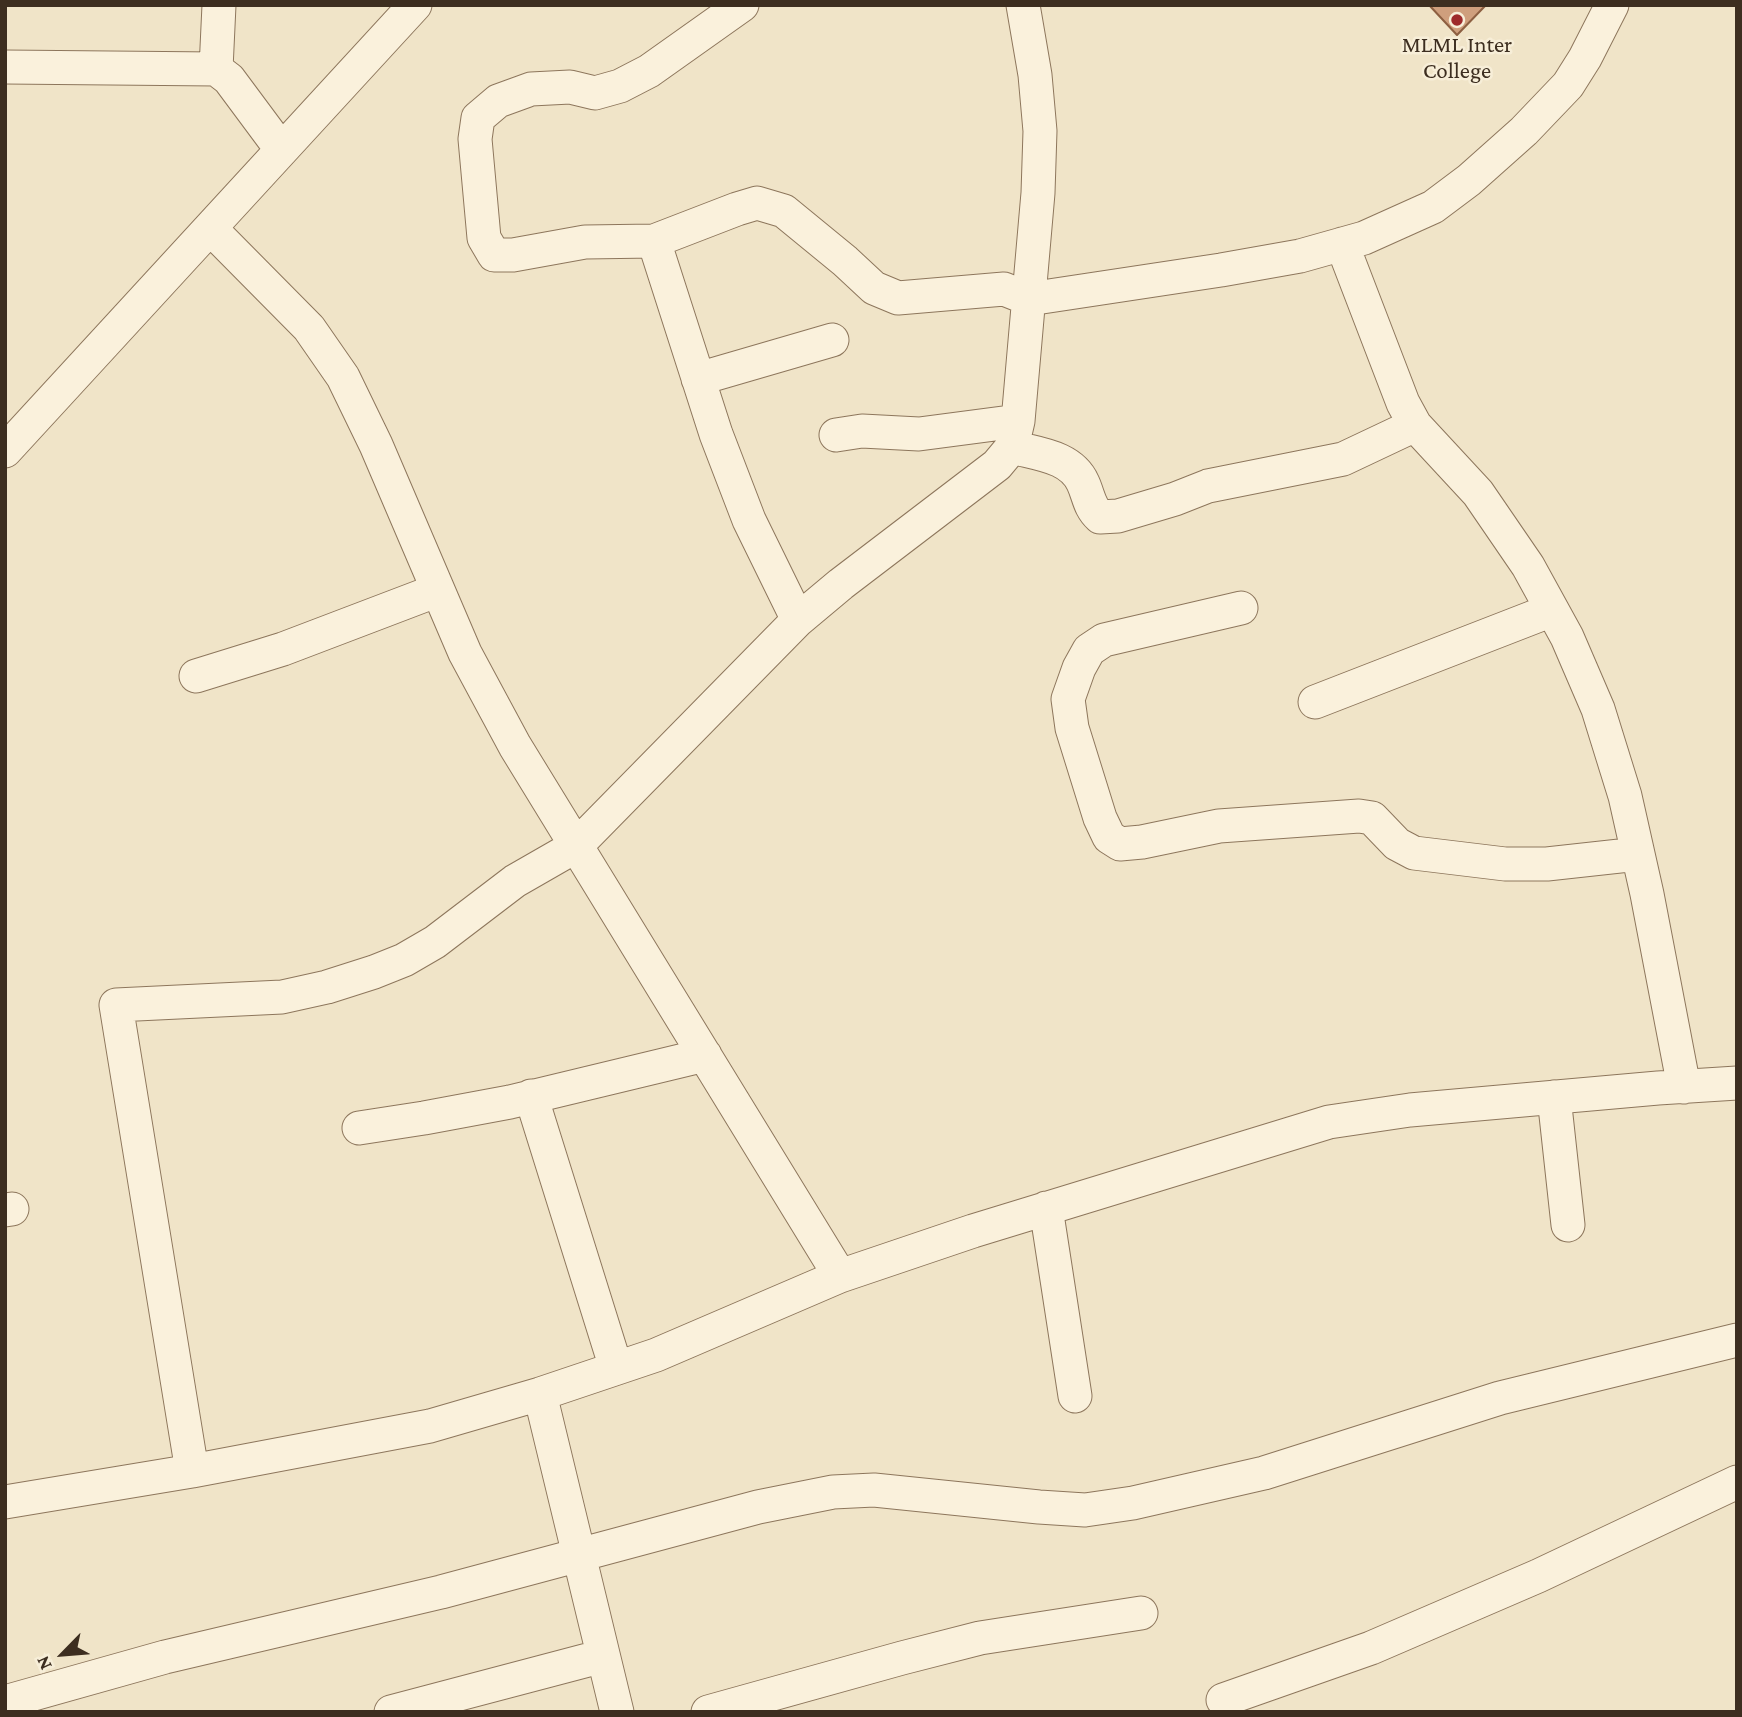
<!DOCTYPE html>
<style>
body{margin:0}
#map{position:relative;width:1742px;height:1717px;overflow:hidden;background:#f0e4c8;font-family:"Crimson Pro",serif}
canvas{display:block}
.frame{position:absolute;inset:0;border:7px solid #3d2e20;pointer-events:none}
.north{position:absolute;left:28px;top:1619px;width:70px;height:70px;-webkit-text-stroke:5px #f7eed8;paint-order:stroke;rotate:245deg;font-size:19px;font-weight:700;line-height:28px;text-align:center;color:#3d2e20}
.north::after{content:'';display:block;margin:auto;width:24px;height:32px;background:#3d2e20;clip-path:polygon(50% 0,100% 100%,50% 72%,0 100%)}
</style>
<div id="map">
<canvas width="1742" height="1717"></canvas>
<div class="frame"></div>
<div class="north">N</div>
</div>
<script>
const context = document.querySelector('canvas').getContext('2d');
context.lineJoin = 'round';
function fillPath(path, color) {
  context.fillStyle = color;
  context.fill(path, 'evenodd');
}
function strokePath(path, color, width, dash) {
  context.strokeStyle = color;
  context.lineWidth = width;
  context.lineCap = dash ? 'butt' : 'round';
  context.setLineDash(dash || []);
  context.stroke(path);
}
function write(font, color, halo, rows, align = 'center') {
  context.font = font + ' "Crimson Pro",serif';
  context.lineWidth = 5;
  context.setLineDash([]);
  context.textBaseline = 'middle';
  context.strokeStyle = halo;
  context.fillStyle = color;
  for (const [text, x, y, turn = 0] of rows) {
    context.save();
    context.translate(x, y);
    context.rotate((+turn || 0) * Math.PI / 180);
    context.textAlign = isNaN(turn) ? turn : align;
    if (halo) context.strokeText(text, 0, 0);
    context.fillText(text, 0, 0);
    context.restore();
  }
}
const building = new Path2D(`
 M1429,5H1486L1457,35Z`);
fillPath(building, '#cf9f7d');
strokePath(building, '#8d5f41', 2);
const minor = new Path2D(`
 M742,5L649,71L620,86L595,93L570,87L531,89L498,101L478,118L475,139L484,238L494,255H513L585,242L654,241L737,209L757,203L784,211L845,261L874,288L898,298L1004,289L1029,299L1221,270L1300,256L1364,238L1433,207L1469,180L1524,131L1568,85L1585,58L1612,5
 M5,67L216,69L229,79L281,149
 M216,69L219,5
 M211,229L309,328L343,377L376,445L465,653L515,746L840,1276
 M654,241L716,434L749,520L798,620
 M1342,244L1403,403L1415,425L1478,493L1528,566L1567,637L1598,709L1625,796L1647,894L1684,1087
 M698,379L832,340
 M836,435L862,431L919,434L1018,421
 M1012,447C1037,454 1071,456 1083,483C1089,496 1089,507 1100,517L1118,516L1175,499L1208,486L1343,459L1415,425
 M5,451L415,5
 M1241,608L1104,640L1089,650L1079,668L1068,699L1072,728L1100,818L1109,837L1120,844L1142,842L1219,826L1359,816L1372,818L1397,844L1414,853L1505,864H1547L1638,854
 M196,676L283,649L438,590
 M1315,702L1552,610
 M531,1096L616,1368
 M1554,1097L1568,1225
 M359,1128L424,1118L510,1102L705,1055
 M1046,1208L1075,1396
 M5,1210L12,1209
 M540,1394L617,1712
 M192,1471L116,1005L282,997L327,987L374,972L404,960L435,942L515,881L576,846L798,620L841,584L997,465L1012,447L1018,421L1038,193L1040,131L1035,75L1023,5
 M5,1502L192,1471L430,1426L540,1394L656,1355L840,1276L973,1231L1329,1122L1410,1110L1658,1088L1737,1083
 M1223,1700L1371,1648L1538,1576L1737,1482
 M5,1702L165,1657L441,1592L758,1507L833,1492L874,1490L1039,1507L1085,1510L1133,1503L1264,1473L1500,1398L1737,1340
 M391,1712L603,1656
 M708,1712L902,1658L980,1638L1141,1613`);
strokePath(minor, '#8d765c', 35);
strokePath(minor, '#faf1dc', 33);
for (const [x, y, r, color] of [
 [1457,20,7,"#9e2a2b"]
]) {
  const dot = new Path2D();
  dot.arc(x, y, r, 0, 2 * Math.PI);
  context.fillStyle = color;
  context.fill(dot);
  strokePath(dot, '#f7eed8', 2.5);
}
write('23px', '#3d2e20', '#f7eed8', [
 ["MLML Inter",1457,45],
 ["College",1457,71]
]);
</script>
